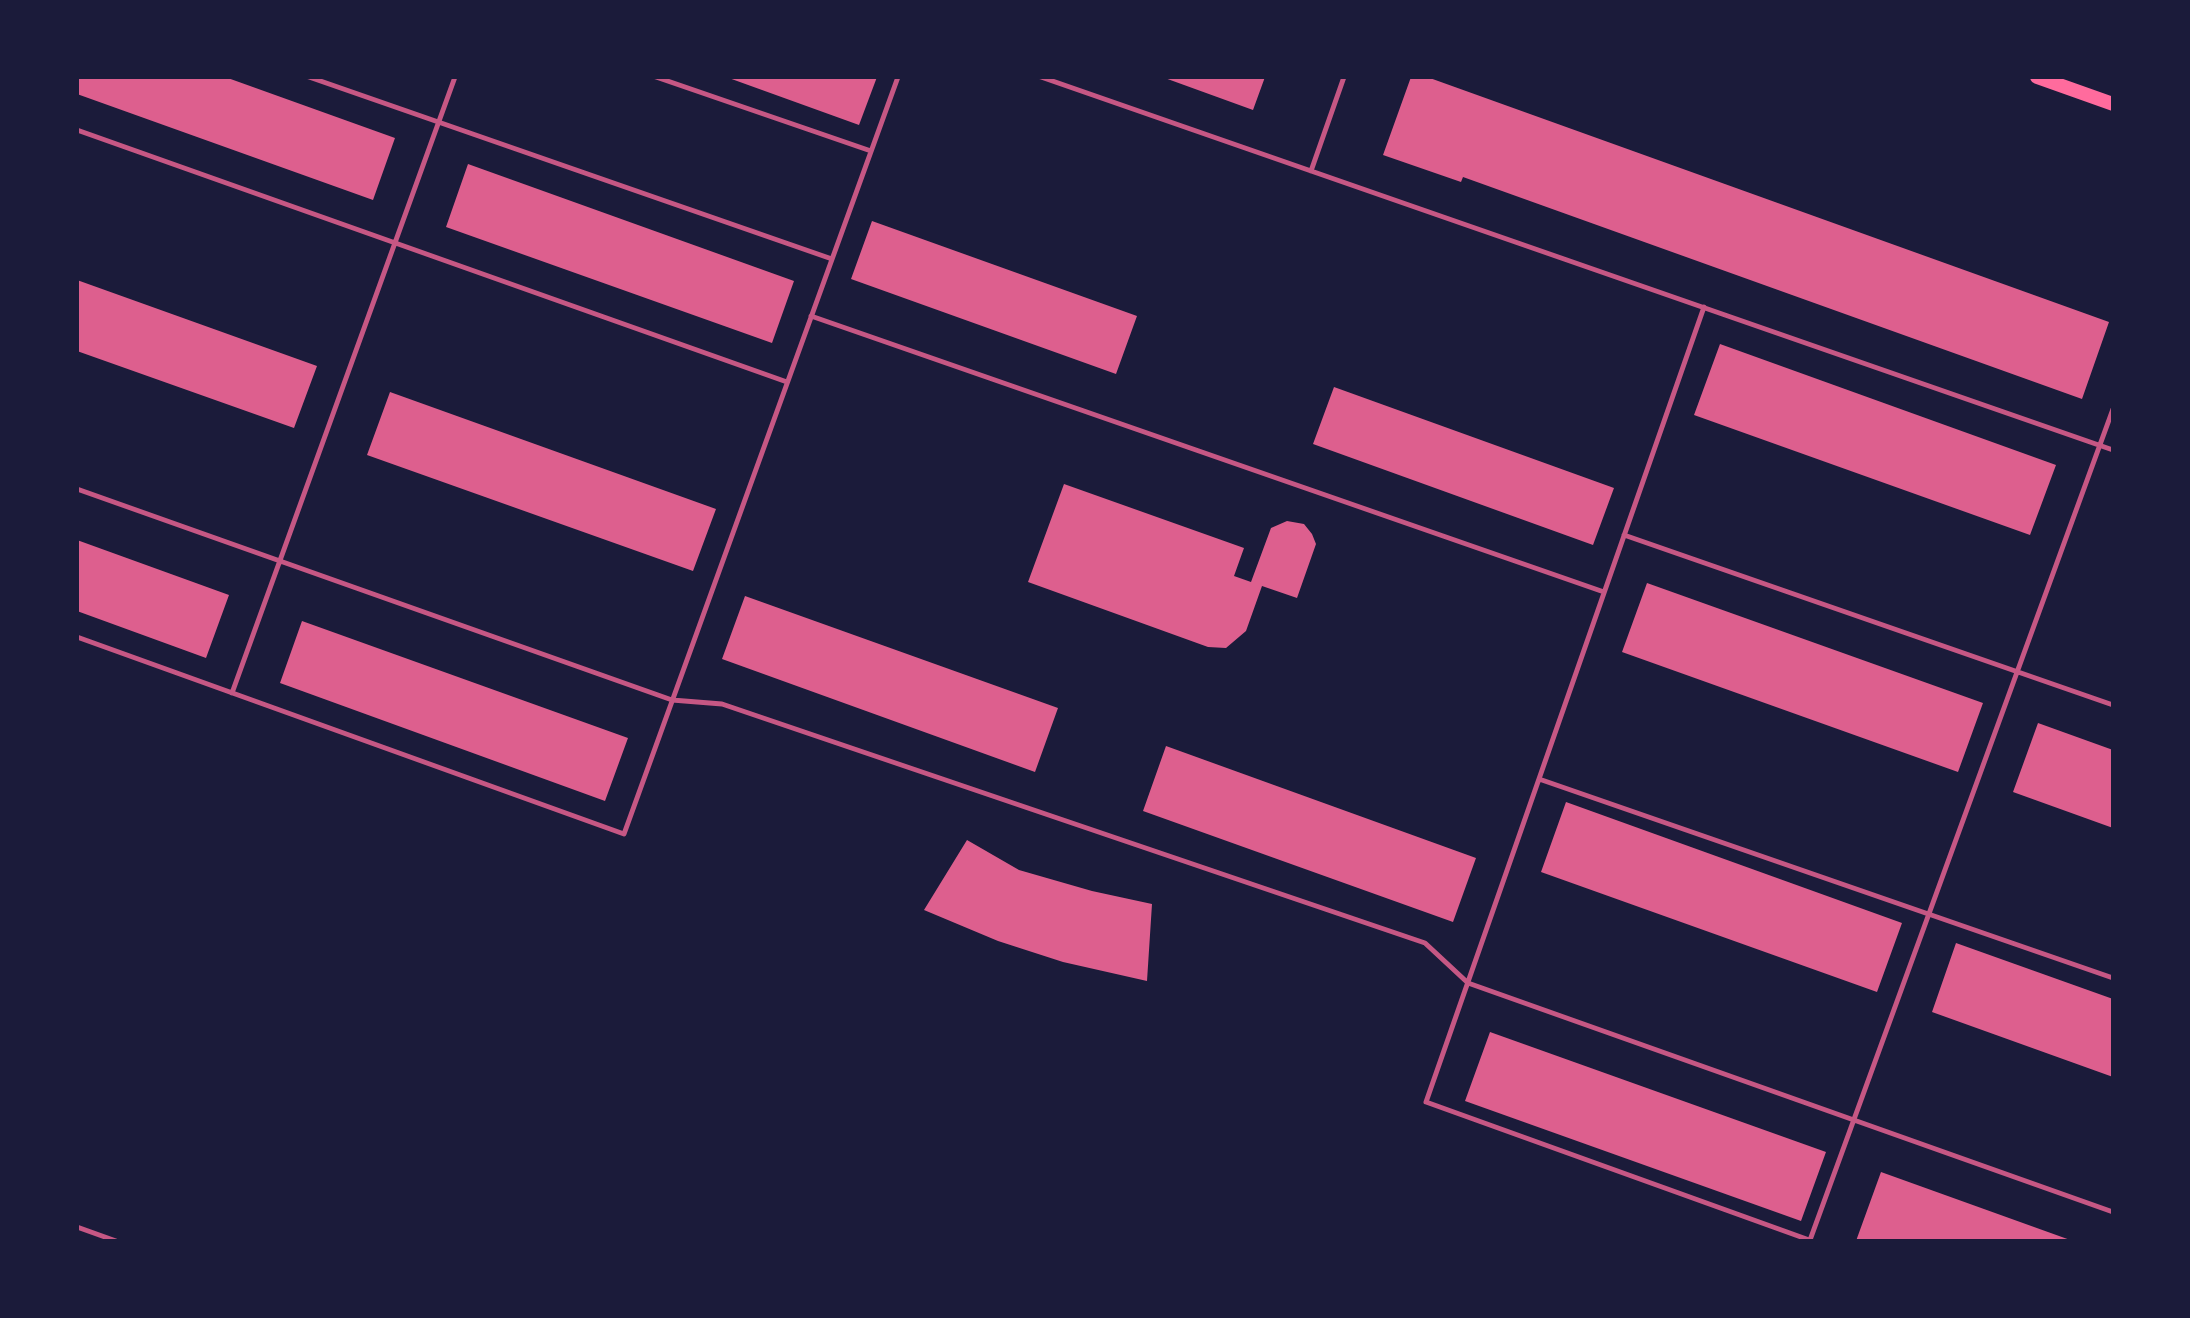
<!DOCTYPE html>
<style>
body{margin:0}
#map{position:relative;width:2190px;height:1318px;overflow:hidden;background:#1b1b3a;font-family:Poppins,sans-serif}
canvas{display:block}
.frame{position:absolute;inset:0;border:79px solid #1b1b3a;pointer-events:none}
</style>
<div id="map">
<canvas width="2190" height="1318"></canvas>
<div class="frame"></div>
</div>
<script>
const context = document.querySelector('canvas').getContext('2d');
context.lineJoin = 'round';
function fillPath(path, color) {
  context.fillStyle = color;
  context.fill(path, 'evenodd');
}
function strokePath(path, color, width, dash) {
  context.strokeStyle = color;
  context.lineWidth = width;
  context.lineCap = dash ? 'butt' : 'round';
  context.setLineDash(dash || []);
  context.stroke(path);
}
fillPath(new Path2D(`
 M77,77H225L395,138L373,200L77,94Z
 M726,77H877L859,125Z
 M1162,77H1265L1253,110Z
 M1411,77H1427L2109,322L2082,399L1463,177L1461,182L1383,155Z
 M468,164L794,281L772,343L446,227Z
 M872,221L1137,316L1116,374L851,279Z
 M77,280L317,366L294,428L77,351Z
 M1720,344L2056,465L2030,535L1694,415Z
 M1334,387L1614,488L1593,545L1313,444Z
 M390,392L716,509L693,571L367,455Z
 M1064,484L1244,548L1234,576L1251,582L1271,528L1287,521L1304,524L1312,534L1316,544L1297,598L1262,586L1246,631L1226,648L1208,647L1028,582Z
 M77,540L229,595L206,658L77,611Z
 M1647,583L1983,703L1958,772L1622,652Z
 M745,596L1058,708L1035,772L722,659Z
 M302,621L628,738L605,801L280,683Z
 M2038,723L2113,750V828L2013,792Z
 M1166,746L1476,858L1453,922L1143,811Z
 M1566,802L1902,923L1877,992L1541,872Z
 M967,840L1019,870L1092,891L1152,904L1147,981L1063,962L998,941L924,910Z
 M1956,943L2113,999V1077L1932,1012Z
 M1490,1032L1826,1152L1801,1221L1465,1101Z
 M1881,1172L2073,1241H1856Z`), '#dd5f8e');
strokePath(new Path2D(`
 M309,77L832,259
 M656,77L871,151
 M1041,77L2113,450
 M77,130L787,382
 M1311,171L1344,77
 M1704,307L1426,1102L1812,1241
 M811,316L1604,592
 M77,489L672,700L722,704L1425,943L1468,983L2113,1212
 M1624,535L2113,705
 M77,637L624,834L898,77
 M232,693L455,77
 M1539,779L2113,978
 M77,1227L116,1241
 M1810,1240L2113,409`), '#c65784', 5);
strokePath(new Path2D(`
 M2037,77L2113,104`), '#ff6b9d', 14);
</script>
